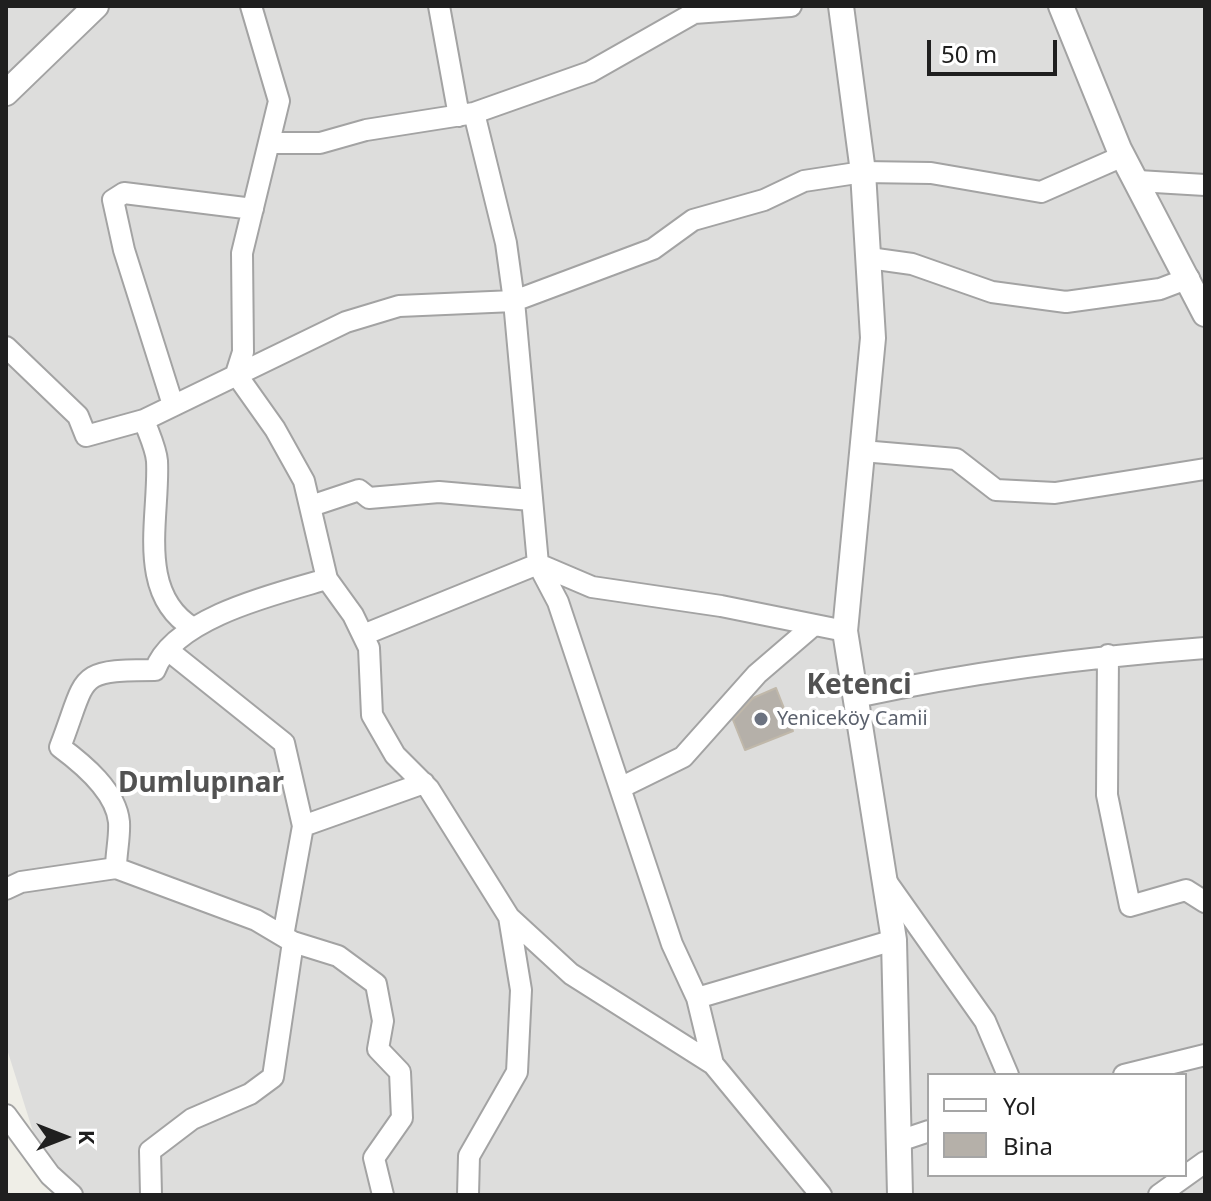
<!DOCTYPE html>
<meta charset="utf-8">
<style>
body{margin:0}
#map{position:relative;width:1211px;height:1201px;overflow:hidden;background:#efeee7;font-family:"Noto Sans",sans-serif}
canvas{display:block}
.frame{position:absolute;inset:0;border:8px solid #1f1f1f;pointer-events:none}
.legend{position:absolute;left:927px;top:1073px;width:260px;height:104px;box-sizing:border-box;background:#fff;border:2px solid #a5a5a5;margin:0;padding:10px 14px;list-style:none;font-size:24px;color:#1f1f1f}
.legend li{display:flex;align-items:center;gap:16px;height:40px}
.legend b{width:40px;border:2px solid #a5a5a5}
.north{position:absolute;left:24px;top:1097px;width:80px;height:80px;-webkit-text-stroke:6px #fff;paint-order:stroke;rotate:90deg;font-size:22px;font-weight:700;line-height:32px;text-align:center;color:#1f1f1f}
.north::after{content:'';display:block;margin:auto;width:28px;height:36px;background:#1f1f1f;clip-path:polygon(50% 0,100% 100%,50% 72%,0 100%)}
.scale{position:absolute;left:927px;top:40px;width:130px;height:36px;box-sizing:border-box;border:4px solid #1f1f1f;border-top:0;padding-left:10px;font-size:24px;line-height:28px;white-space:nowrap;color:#1f1f1f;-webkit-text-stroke:6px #fff;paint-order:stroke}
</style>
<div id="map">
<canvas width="1211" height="1201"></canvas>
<div class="frame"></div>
<ul class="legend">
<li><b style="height:10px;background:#fff"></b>Yol</li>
<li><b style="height:22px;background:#b5b0a9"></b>Bina</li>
</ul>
<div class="north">K</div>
<div class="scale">50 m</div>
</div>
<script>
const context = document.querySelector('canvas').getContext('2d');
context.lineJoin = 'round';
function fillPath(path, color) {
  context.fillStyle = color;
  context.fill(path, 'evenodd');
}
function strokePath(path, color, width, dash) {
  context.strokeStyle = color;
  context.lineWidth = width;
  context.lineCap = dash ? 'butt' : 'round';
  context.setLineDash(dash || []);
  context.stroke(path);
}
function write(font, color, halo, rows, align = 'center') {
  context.font = font + ' "Noto Sans",sans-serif';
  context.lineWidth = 8;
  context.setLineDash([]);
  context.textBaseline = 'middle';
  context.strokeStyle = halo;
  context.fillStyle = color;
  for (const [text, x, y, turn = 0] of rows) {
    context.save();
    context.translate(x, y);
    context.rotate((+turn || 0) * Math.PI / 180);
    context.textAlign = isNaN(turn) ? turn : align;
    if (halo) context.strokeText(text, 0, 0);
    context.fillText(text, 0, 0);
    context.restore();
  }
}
fillPath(new Path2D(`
 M6,6H1205V1195H53L6,1046ZM929,1075H1185V1175H929Z`), '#dddddc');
const building = new Path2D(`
 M776,688L793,731L745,750L733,720L753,698Z`);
fillPath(building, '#b5b0a9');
strokePath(building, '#c0b8aa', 2);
const minor = new Path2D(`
 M439,6L459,116
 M474,113L506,243L514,301L538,564L558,602L672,944L697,998L713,1064L821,1195
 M269,143H320L366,130L474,113L590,72L694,13L791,6
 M1138,181L1205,185
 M869,258L912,264L992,292L1066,302L1160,289L1189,278
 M6,347L78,416L86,436L144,420L346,322L399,306L514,301L653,249L693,220L764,200L804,181L863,172L931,173L1041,192L1123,156
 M236,374L275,429L304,481L327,579L353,615L369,648L372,715L395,755L429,789L509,917L571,974L713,1064
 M236,374L243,352L242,253L279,101L251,6
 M173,405L124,250L113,200L124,193L253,209
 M144,420C148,432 156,448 157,461C160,515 135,593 193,628
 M862,451L956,459L996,490L1055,493L1205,469
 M311,506L359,490L369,498L439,492L531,500
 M327,579C279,593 174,617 155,670C74,670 88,675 60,747C83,764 116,791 119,822C120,837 116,853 116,868L256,920L293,942L338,956L376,984L383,1021L378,1049L400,1072L402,1118L374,1158L383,1195
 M363,635L538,564L592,587L721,606L845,631
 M169,651L284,743L303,826L424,783
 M1108,655L1107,795L1130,906L1186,890L1205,902
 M856,697C972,672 1087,657 1205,648
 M620,788L683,757L757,674L814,625
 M886,881L985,1021L1008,1075
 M6,889L21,882L116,868
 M283,936L303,826
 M697,998L894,940
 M1124,1075L1205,1055
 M6,1115L50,1175L72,1195
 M899,1141L929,1131
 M151,1195L150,1151L192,1119L250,1094L273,1077L293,942
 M468,1195L469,1156L517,1072L521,990L509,917
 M1159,1195L1205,1162`);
const tertiary = new Path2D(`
 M841,6L863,172L873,338L845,631L894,940L900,1195
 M1061,6L1119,149L1205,314
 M6,93L96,6`);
strokePath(minor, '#a3a3a3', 24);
strokePath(tertiary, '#a3a3a3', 28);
strokePath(minor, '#fff', 20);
strokePath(tertiary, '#fff', 24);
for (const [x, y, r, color] of [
 [761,719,8,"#6b7280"]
]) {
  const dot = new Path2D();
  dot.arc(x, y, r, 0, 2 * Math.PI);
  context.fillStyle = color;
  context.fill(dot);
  strokePath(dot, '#fff', 3);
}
write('20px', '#5b616d', '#fff', [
 ["Yeniceköy Camii",777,719]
], 'left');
write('bold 28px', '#525252', '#fff', [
 ["Ketenci",859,686],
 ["Dumlupınar",201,784]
]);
</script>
